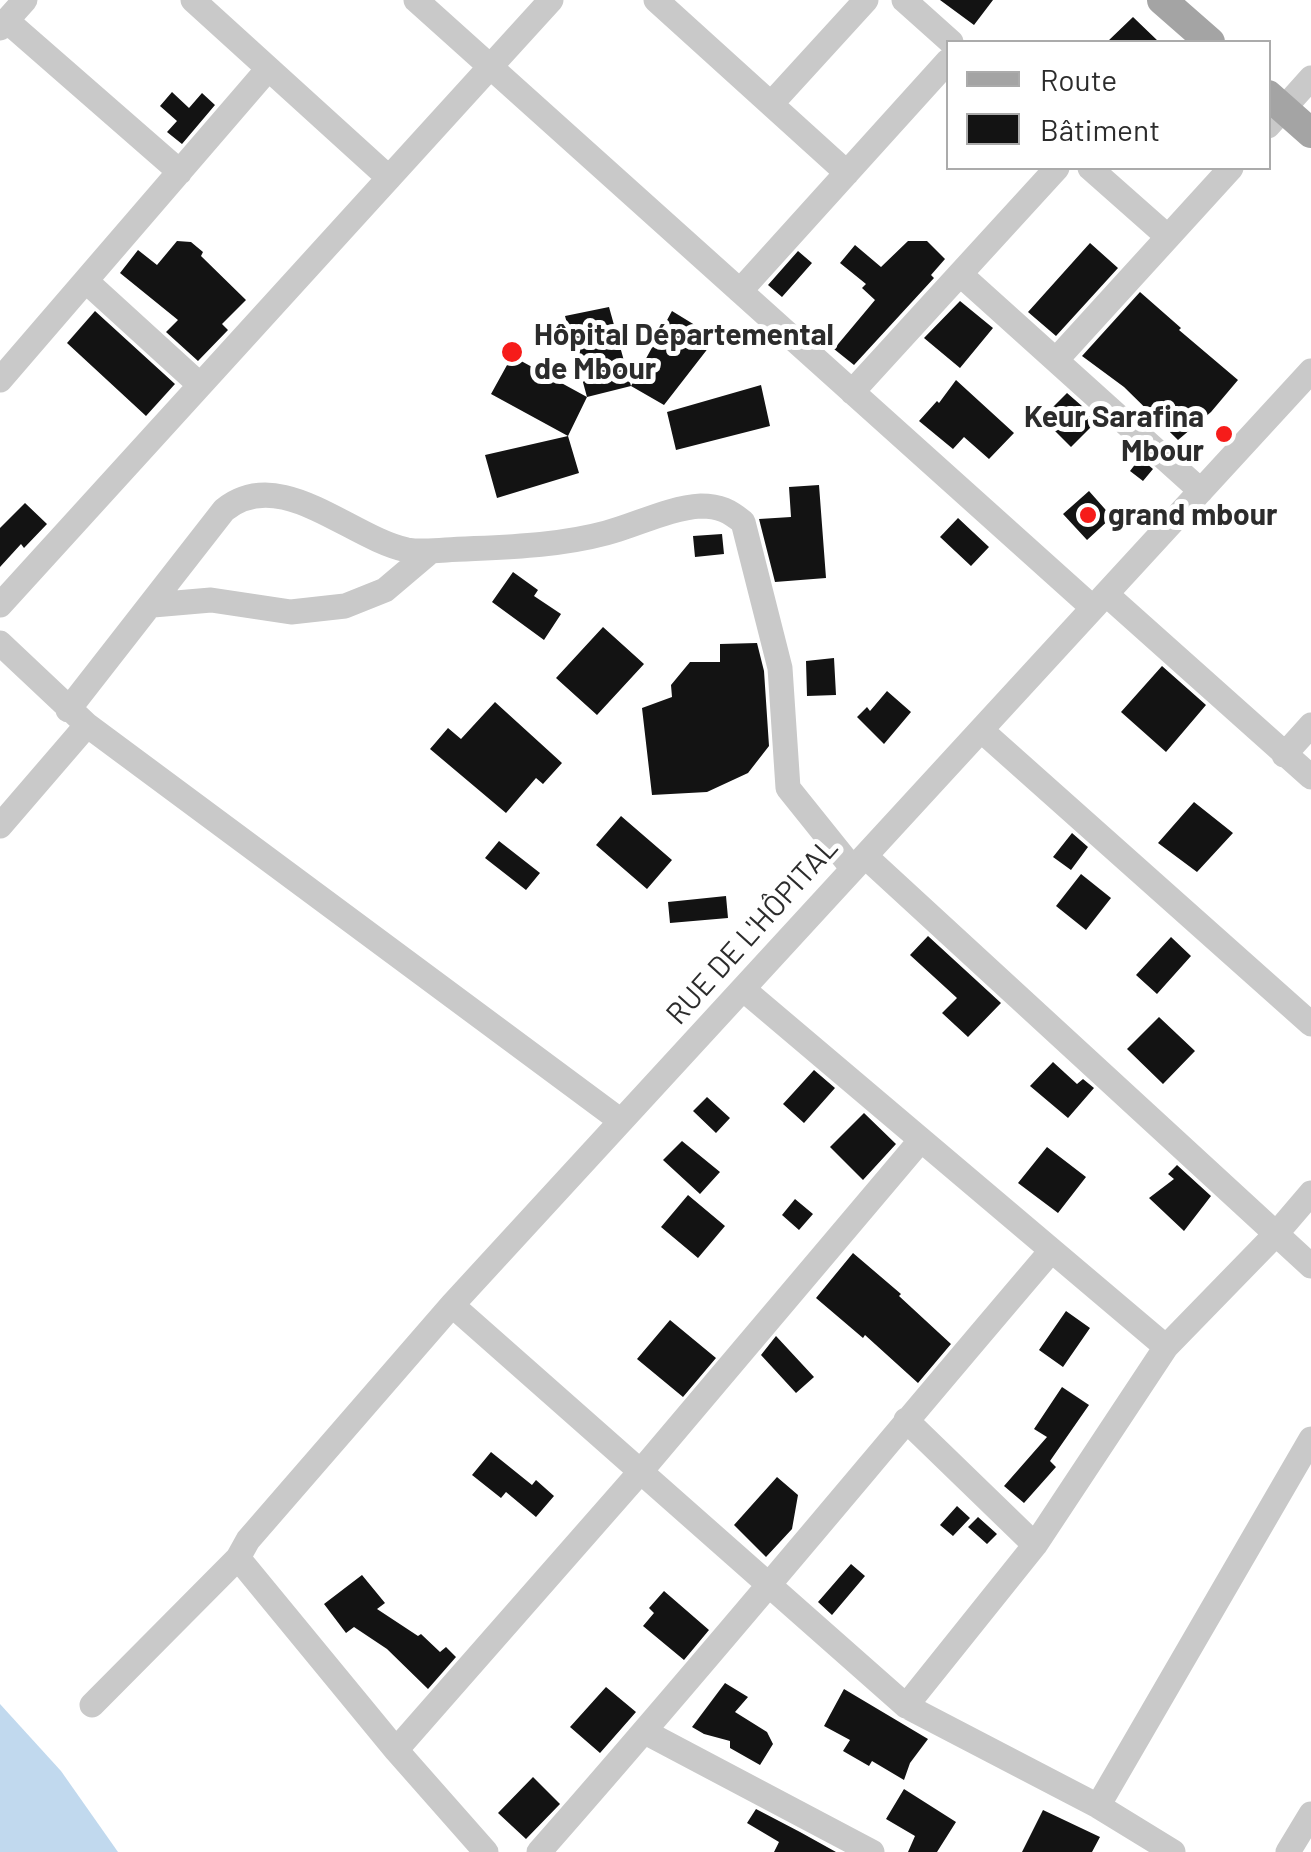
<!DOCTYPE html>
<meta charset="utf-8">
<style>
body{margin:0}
#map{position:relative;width:1311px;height:1852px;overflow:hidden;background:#fff;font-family:Barlow,sans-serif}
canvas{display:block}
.legend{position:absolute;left:946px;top:40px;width:325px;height:130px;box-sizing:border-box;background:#fff;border:2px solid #ababab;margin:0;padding:12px 18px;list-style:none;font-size:30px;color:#2c2c2c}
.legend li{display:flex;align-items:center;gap:20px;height:50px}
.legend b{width:50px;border:2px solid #ababab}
</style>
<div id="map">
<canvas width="1311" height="1852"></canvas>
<ul class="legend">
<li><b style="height:12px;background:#a4a4a4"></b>Route</li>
<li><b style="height:28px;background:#131313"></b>Bâtiment</li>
</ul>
</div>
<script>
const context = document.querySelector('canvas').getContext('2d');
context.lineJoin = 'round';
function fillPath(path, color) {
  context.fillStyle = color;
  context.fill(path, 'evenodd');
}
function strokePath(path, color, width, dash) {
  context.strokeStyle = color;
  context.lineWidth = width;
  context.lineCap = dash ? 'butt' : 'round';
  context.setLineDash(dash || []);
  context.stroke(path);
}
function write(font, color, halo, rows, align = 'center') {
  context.font = font + ' Barlow,sans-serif';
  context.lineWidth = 10;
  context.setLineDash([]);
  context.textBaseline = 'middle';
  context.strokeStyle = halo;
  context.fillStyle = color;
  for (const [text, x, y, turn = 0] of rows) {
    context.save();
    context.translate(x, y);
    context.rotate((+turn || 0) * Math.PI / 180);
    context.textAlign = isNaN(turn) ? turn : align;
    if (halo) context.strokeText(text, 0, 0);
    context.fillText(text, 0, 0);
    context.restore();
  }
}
fillPath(new Path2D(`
 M0,1704L61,1771L118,1852H0Z`), '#c1d9ee');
fillPath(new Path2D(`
 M940,0H993L974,25Z
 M1133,17L1159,42H1107Z
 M172,92L189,108L202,93L215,105L182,144L167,132L177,121L160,106Z
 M177,241L191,242L203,252L201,256L246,300L222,324L228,330L198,361L166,332L178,320L120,273L138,250L157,265Z
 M908,241H927L945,259L931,275L934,278L854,365L834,349L875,300L862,288L866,284L840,263L855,245L881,267Z
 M1090,243L1118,268L1056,336L1028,312Z
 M798,251L812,263L782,297L768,285Z
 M1140,292L1181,328L1179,330L1238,380L1211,412L1178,440L1124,387L1082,356Z
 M960,301L993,328L960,368L924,338Z
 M609,307L631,386L587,397L565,316Z
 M95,311L175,384L146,416L67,343Z
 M672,311L716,338L664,405L631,386Z
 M512,356L587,397L568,436L491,394Z
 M956,380L1014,433L989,459L964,437L953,449L919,421L937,401L939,403Z
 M761,385L770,426L676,450L667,412Z
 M1067,393L1098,420L1071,447L1042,418Z
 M568,436L579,473L497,498L485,455Z
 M1140,458L1153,469L1143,481L1130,471Z
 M819,485L826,578L775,582L759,519L791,517L789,487Z
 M1089,491L1112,517L1087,540L1063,514Z
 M25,503L47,524L24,548L21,544L0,567V528Z
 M958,518L989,547L971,566L940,537Z
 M722,534L724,554L695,557L693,536Z
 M513,572L538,590L534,596L561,614L544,640L492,602Z
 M603,627L644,664L597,715L556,678Z
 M757,643L764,671L769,746L748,773L707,792L652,795L642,708L672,697L671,685L690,662H720V644Z
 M834,658L836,695L807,696L806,661Z
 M1162,666L1206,705L1166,752L1121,712Z
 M887,691L911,712L884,744L857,717L867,707L870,711Z
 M495,702L562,763L543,784L536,778L506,813L430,749L448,728L461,739Z
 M1194,802L1233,833L1197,872L1158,843Z
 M621,816L672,860L647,889L596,845Z
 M1072,833L1088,847L1071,870L1053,857Z
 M499,841L540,873L526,890L485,858Z
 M1081,874L1111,898L1086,930L1056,906Z
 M726,896L728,918L670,923L668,902Z
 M928,936L1001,1003L968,1037L942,1013L957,998L910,955Z
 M1171,937L1191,956L1157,994L1136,975Z
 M1159,1017L1195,1051L1163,1084L1127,1049Z
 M1053,1062L1077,1084L1083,1079L1094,1088L1068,1118L1030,1086Z
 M814,1070L835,1088L804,1123L783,1104Z
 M707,1097L730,1118L716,1133L693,1111Z
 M864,1113L896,1144L863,1180L830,1147Z
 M682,1141L720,1172L700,1194L663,1160Z
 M1047,1147L1086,1177L1058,1213L1018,1183Z
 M1177,1165L1211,1196L1184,1231L1149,1198L1174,1179L1168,1174Z
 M688,1195L725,1226L698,1258L661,1227Z
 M795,1199L813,1214L799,1230L782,1215Z
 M853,1253L901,1294L899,1296L951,1344L918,1383L865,1335L863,1338L816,1298Z
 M1066,1311L1090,1328L1063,1367L1039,1350Z
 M670,1320L716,1358L683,1397L637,1359Z
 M776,1336L814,1377L796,1393L761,1355Z
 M1062,1387L1089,1405L1050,1461L1056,1467L1024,1503L1004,1486L1047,1437L1034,1429Z
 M491,1452L532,1485L536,1480L554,1496L536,1517L506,1492L501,1498L472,1475Z
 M777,1477L798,1495L792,1529L766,1557L734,1525Z
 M957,1506L970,1518L953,1536L940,1525Z
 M978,1517L997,1534L987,1544L968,1527Z
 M851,1564L865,1576L832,1615L818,1602Z
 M362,1575L385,1603L377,1609L418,1636L421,1634L440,1652L446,1647L456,1657L428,1689L387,1649L354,1627L346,1633L324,1604Z
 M664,1591L709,1630L684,1660L643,1626L654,1613L649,1608Z
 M725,1683L748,1697L735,1712L767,1732L773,1744L760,1765L730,1748V1741L704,1734L692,1727Z
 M606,1687L636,1712L600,1753L570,1727Z
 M844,1689L928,1739L910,1763L904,1780L872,1761L869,1766L843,1751L850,1740L824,1726Z
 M533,1777L560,1804L526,1839L498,1813Z
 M904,1789L956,1822L937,1852H908L915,1836L886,1819Z
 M756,1809L800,1832L836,1852H774L779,1842L747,1823Z
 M1043,1810L1100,1837L1092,1852H1022Z`), '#131313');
strokePath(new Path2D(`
 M193,0L389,178
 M416,0L1093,608
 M656,0L847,173
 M904,0L951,42
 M7,21L180,172
 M0,28L25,0
 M771,104L866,0
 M1268,126L1311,78
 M1090,168L1168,237
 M960,274L1201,491
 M87,282L200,385
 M740,291L948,61
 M1056,360L1231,168
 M0,380L268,69
 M852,392L1057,168
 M1106,594L1311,777
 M0,605L551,0
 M153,605L211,600L291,612L345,606L385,590L431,551
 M0,643L87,725L621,1121
 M68,710L224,510C280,464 350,538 407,550C420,552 433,551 446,550C499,547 554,547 606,533C637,525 668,508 701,506C720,506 729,511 743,522L780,668L788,788L853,869
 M981,730L1311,1024
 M1284,755L1311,725
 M0,826L87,725
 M865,856L1311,1266
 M743,989L1166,1347
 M452,1305L906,1706L1098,1806L1173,1852
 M906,1420L1035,1545
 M92,1705L238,1558
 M906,1706L1035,1545L1166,1347L1276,1234L1311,1193
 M645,1732L872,1852
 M396,1750L641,1471L920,1141
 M1098,1806L1311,1439
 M486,1852L396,1750L238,1558L248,1540L452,1305L1311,371
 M539,1852C713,1655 880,1451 1051,1251
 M1288,1852L1311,1814`), '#c9c9c9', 25);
strokePath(new Path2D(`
 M1162,0L1210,42
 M1268,95L1311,133`), '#a4a4a4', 30);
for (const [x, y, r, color] of [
 [512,352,12,"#f61c1a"],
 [1224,434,10,"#f61c1a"],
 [1088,515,10,"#f61c1a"]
]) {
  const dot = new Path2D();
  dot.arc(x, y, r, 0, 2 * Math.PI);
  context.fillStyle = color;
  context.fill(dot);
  strokePath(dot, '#fff', 4);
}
write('bold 30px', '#2c2c2c', '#fff', [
 ["Hôpital Départemental",534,335],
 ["de Mbour",534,369],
 ["Keur Sarafina",1204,417,"right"],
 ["Mbour",1204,451,"right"],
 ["grand mbour",1108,515]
], 'left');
write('30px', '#2c2c2c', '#fff', [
 ["RUE DE L'HÔPITAL",752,931,-48]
]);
</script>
